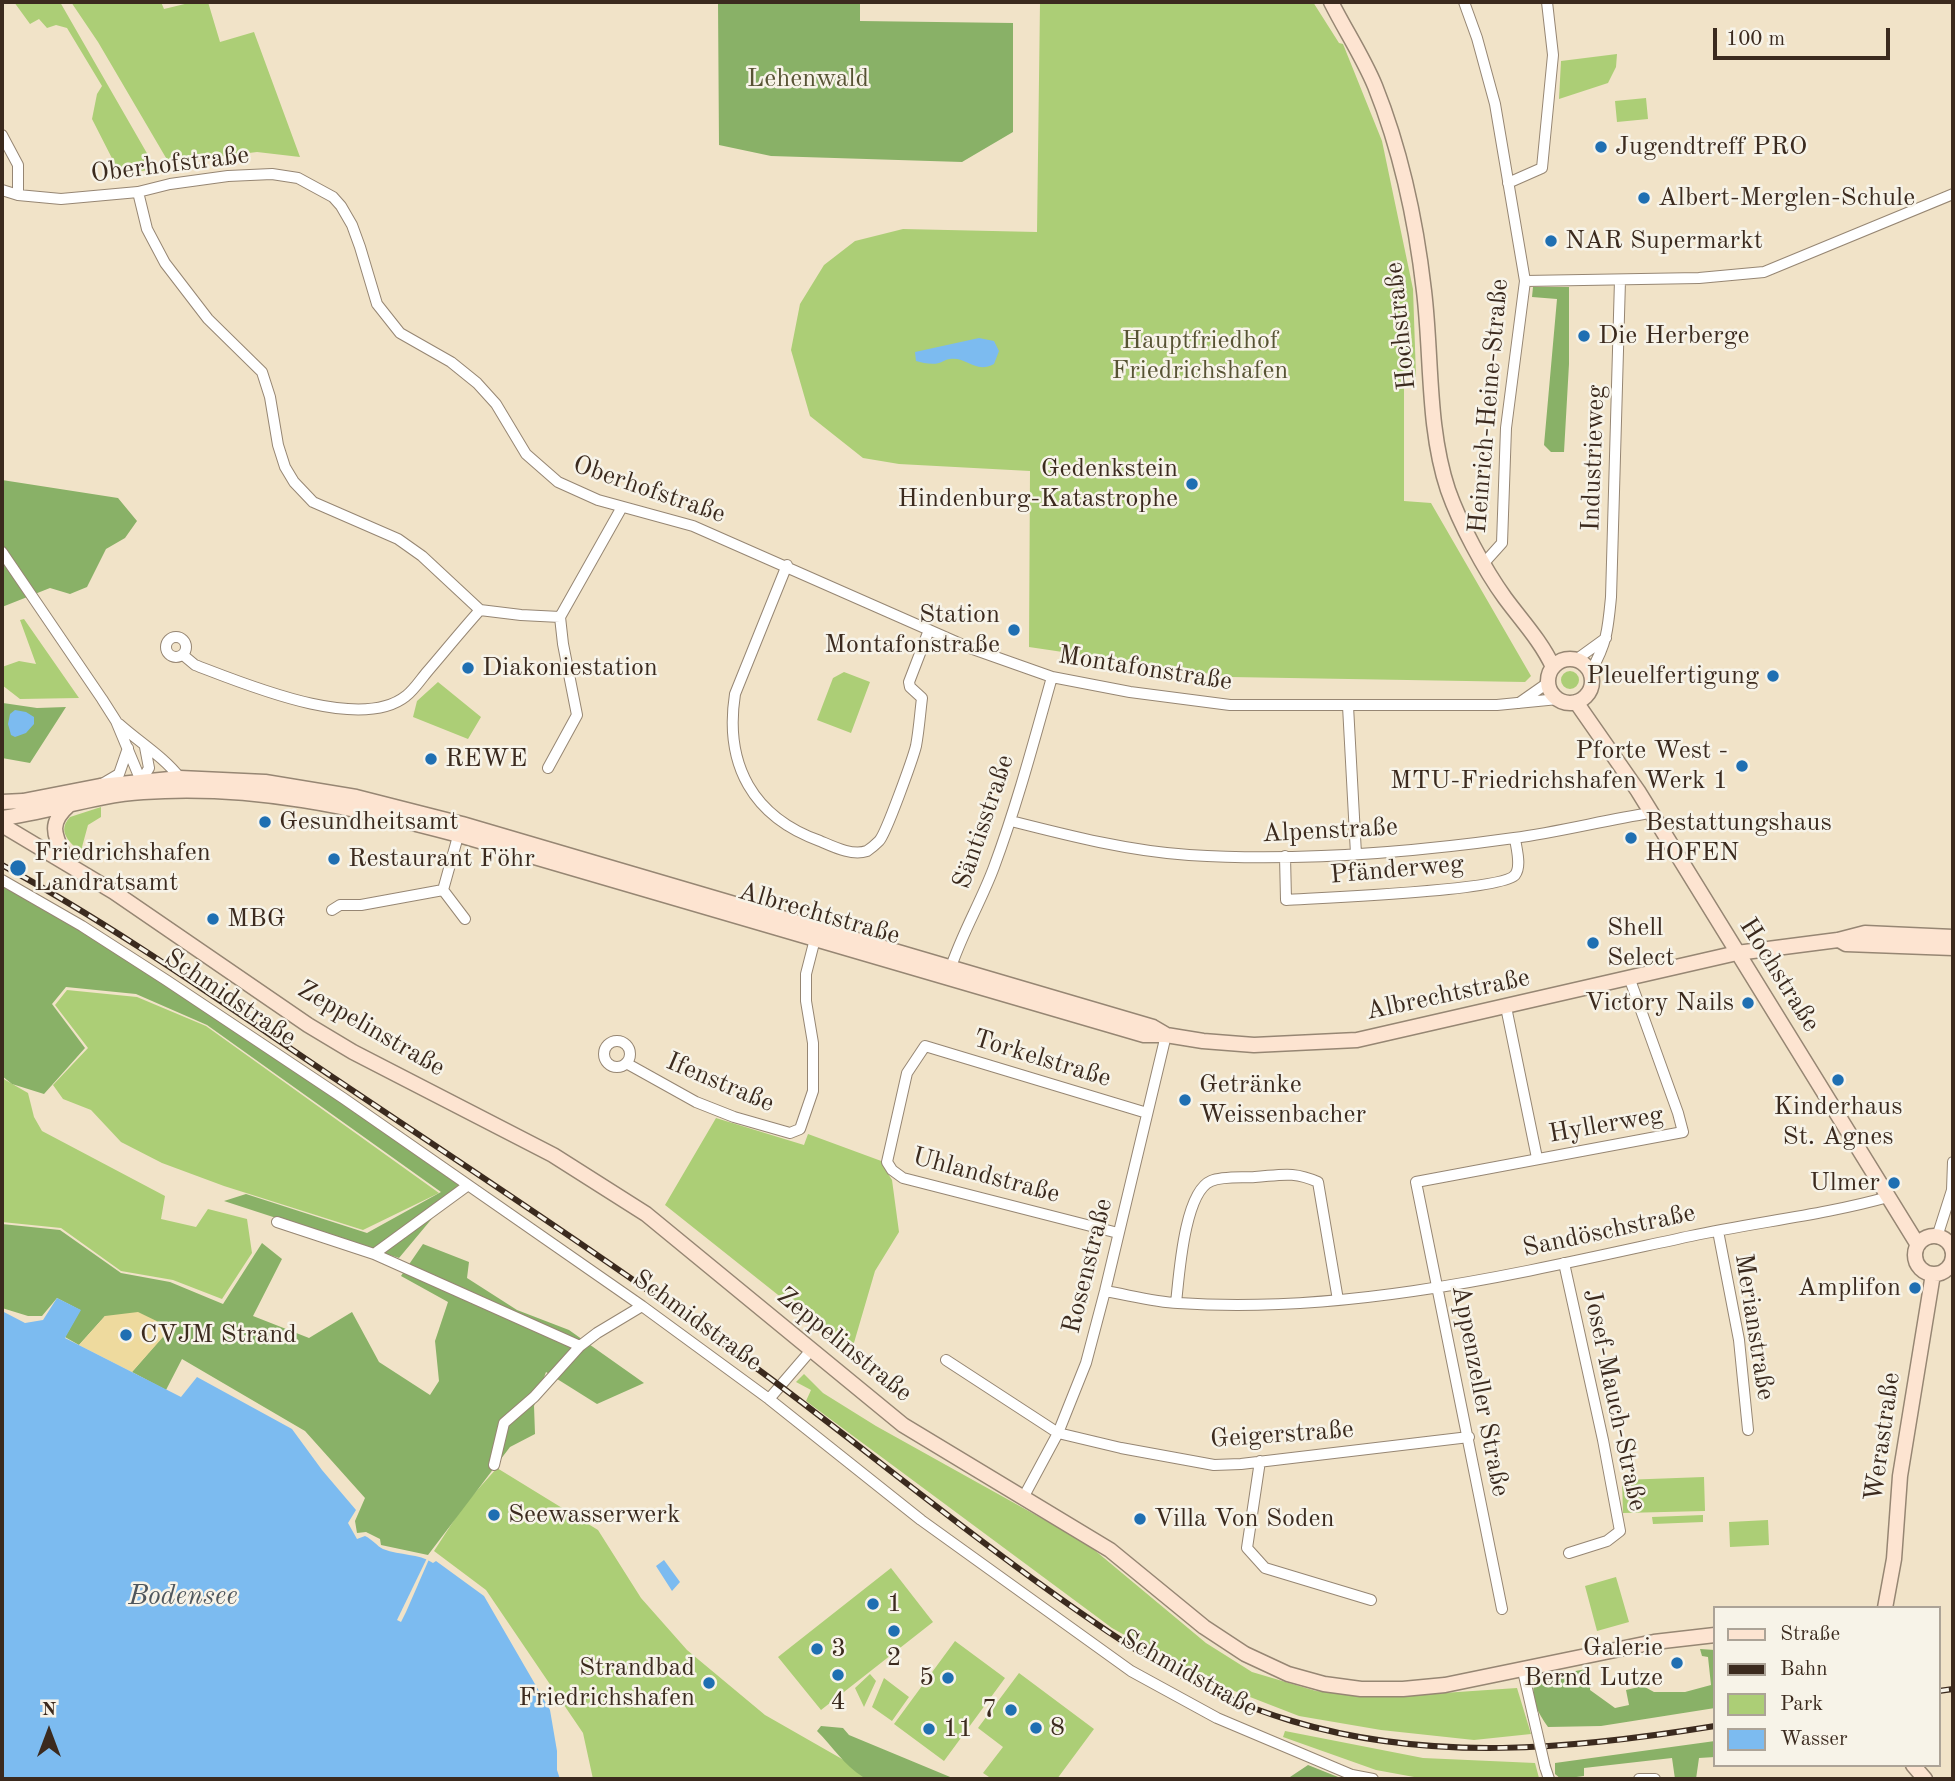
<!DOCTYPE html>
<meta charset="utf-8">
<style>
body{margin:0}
#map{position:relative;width:1955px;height:1781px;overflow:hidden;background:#f1e3c8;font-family:"Old Standard TT",serif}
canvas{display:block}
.frame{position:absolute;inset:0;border:4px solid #3b2a1e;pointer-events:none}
.legend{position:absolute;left:1713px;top:1606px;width:228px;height:161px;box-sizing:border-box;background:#f7f3e8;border:2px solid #aca397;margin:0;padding:9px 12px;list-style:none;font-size:21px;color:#3b2a1e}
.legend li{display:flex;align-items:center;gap:14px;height:35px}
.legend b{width:35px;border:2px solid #aca397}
.north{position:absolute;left:14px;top:1697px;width:70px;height:70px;-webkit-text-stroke:5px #f7f3e8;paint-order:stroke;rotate:0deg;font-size:19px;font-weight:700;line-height:28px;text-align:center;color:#3b2a1e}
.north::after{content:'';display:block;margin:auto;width:24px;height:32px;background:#3b2a1e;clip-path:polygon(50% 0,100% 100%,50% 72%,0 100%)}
.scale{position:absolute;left:1713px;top:28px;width:177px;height:32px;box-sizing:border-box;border:4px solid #3b2a1e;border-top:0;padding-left:9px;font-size:21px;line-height:24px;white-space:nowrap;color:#3b2a1e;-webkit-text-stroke:5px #f7f3e8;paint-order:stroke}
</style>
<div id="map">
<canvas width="1955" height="1781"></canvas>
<div class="frame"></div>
<ul class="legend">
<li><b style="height:9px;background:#fde4d1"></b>Straße</li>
<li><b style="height:9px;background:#3b2a1e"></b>Bahn</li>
<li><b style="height:19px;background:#acce76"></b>Park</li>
<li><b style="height:19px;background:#7cbbf0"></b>Wasser</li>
</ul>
<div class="north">N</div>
<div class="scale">100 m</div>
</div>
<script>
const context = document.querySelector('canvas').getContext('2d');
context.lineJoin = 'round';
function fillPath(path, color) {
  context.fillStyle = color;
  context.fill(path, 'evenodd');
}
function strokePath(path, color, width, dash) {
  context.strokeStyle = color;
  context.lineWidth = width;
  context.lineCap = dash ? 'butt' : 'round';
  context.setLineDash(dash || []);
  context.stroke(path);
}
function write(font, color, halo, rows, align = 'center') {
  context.font = font + ' "Old Standard TT",serif';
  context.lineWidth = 5;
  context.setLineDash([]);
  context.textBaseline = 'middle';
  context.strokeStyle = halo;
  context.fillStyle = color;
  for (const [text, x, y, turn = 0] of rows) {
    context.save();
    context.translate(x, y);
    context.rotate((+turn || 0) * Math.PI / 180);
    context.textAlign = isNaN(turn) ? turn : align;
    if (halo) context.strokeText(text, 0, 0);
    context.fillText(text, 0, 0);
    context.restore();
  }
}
fillPath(new Path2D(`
 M14,2H60L156,169L120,174L92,119L97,94L102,86L67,28L56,25L47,28L39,19L30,24Z
 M71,2H161L164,9L193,2H208L220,42L254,32L300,157L257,152L169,163L98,42Z
 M1040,2H1313L1339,43L1343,44L1382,141L1413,289L1416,377H1404V501L1431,503L1531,676L1525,682L1231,677L1029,647L1030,471L899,464L863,458L810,416L791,350L800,304L824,265L855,241L903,229L1037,232Z
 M1617,54L1616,67L1608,83L1559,99L1561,61Z
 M1646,98L1648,119L1617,122L1615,101Z
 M24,619L79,698L20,699L2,685V667L19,661L36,664L20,620Z
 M1561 680a9 9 0 1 1 18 0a9 9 0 1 1-18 0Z
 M844,672L870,682L851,733L817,720L833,678Z
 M438,682L481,717L468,739L413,717L417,701Z
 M101,807V817L88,825L82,847L89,853L87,858C75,846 54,834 70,817Z
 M67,990L137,997L206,1026L439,1193L363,1230L224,1186L162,1163L121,1142L91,1110L63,1099L53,1085L88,1048L55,1005Z
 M2,1078L28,1093L34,1117L42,1131L165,1196L161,1219L196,1227L208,1209L247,1219L252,1253L222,1299L173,1280L121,1271L61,1228L2,1222Z
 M716,1118L804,1145L808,1134L884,1162L885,1169L892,1180L899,1232L875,1271L851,1353L665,1205Z
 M804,1374L823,1393L876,1426L1086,1543L1206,1643L1252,1672L1316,1691L1384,1697L1517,1688L1531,1734L1474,1740L1381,1730L1299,1716L1201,1678L1112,1628L806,1401L811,1390L796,1382Z
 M497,1468L598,1530L641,1598L687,1650L765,1715L877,1779H593L583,1733L486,1590L434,1551L464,1505Z
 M1704,1477L1705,1511L1623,1513L1622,1480Z
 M1703,1515V1522L1653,1524L1652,1517Z
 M1768,1520L1769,1545L1730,1547L1729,1522Z
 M891,1568L933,1622L821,1710L778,1657Z
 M1616,1577L1629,1622L1597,1631L1585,1586Z
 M955,1641L1005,1678L944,1761L894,1724Z
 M1019,1673L1094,1729L1057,1779H992L983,1773L1003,1747L978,1728Z
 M870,1674L876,1681L864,1707L855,1688Z
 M884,1678L909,1697L892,1721L872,1707Z
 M1285,1731L1423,1758L1535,1763L1539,1778L1425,1779L1376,1770L1283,1737Z`), '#acce76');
fillPath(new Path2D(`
 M718,2H860V21L1013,23V132L962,162L771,156L719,145Z
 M1533,287H1569V364L1564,452H1551L1544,445L1557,299L1532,297Z
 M2,480L118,498L137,521L125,538L106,549L87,587L70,594L50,588L2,607Z
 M3,703L37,708L66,707L30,763L2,758Z
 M2,885L166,976L460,1185L399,1258L224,1201L246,1194L367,1233L441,1192L207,1025L136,994L66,987L52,1004L85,1048L44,1094L12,1084L2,1076Z
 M2,1224L60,1230L121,1273L170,1282L223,1304L262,1243L282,1259L253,1316L309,1338L352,1312L379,1362L430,1395L439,1381L435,1341L448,1302L401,1276L423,1244L469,1262L467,1278L517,1310L569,1330L644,1383L597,1404L546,1372L534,1406L535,1434L510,1447L428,1555L381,1545L380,1539L366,1532L357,1533L355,1521L365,1498L305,1431L182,1359L166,1390L132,1372L171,1327L105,1316L79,1345L65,1337L80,1310L57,1298L42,1316H28L2,1308Z
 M1700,1649L1715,1650V1708L1601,1726L1548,1727C1537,1711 1530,1699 1535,1679L1591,1668L1590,1690L1615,1708L1629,1705L1626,1690L1643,1686L1654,1692H1685L1711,1685L1708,1657L1702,1656Z
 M821,1726L843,1728L849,1735L955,1779C940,1779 873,1781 863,1777C844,1765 833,1747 817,1731Z
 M1715,1741V1757L1699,1758L1696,1779H1675L1672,1758L1584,1768V1776L1561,1779L1555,1774V1763Z
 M1308,1765L1343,1779H1287Z`), '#89b167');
fillPath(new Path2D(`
 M138,1312L171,1328L132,1372L79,1345L105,1316Z`), '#eeda9e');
fillPath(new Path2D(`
 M979,338L994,341L999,351L994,364C975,374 968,357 950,359C946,359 943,362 939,363C932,365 923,363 916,361L915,352Z
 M15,710L26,712L34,717V724L26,733L15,737L11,735L8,724L10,714Z
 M57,1298L81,1310L65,1338L181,1397L197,1377L292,1429L322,1470L356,1510L348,1523L357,1539L365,1536C372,1539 377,1546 383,1549C401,1556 418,1553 433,1563L436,1561L484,1596L550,1710L557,1751V1770L560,1779H2V1311L25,1323L43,1320Z
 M664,1560L680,1582L672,1591L656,1566Z`), '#7cbbf0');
fillPath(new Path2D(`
 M428,1556L430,1557L406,1612L401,1622L397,1620Z`), '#f1e3c8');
const street = new Path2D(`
 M1464,2L1477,38L1495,104L1525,281L1506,428L1502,543L1484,563
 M2,135L18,165V195
 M1508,183L1542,168L1553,55L1547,2
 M2,190L18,195L61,199L138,192L170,184L228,176L272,174L298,178L333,197L341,206L352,225L360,247L377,304L400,333L451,362L477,383L496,404L526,454L558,482L598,500L693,526L970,648L1052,677L1130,692L1230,705H1497L1558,699
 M138,192L147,229L165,263L208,319L262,372L270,397L278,445L285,467L294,482L313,502L398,539L422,556L480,610L521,615L560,617
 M1525,281L1699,278L1764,272L1953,194
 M2,552L102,699L116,721L141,781L149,768L145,747
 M787,565L735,694C724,765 753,817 820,841C834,847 852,856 867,851C870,849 877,843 879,841C886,834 913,758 916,746C919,730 920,714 922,698L910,687L909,682L929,630
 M166 647a10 10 0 1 1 20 0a10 10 0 1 1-20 0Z
 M183,655L195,665C245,684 360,733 406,696C414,690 421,679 427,672C445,651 462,630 480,610
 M1577,659L1606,638
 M1591,671C1607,643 1608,629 1611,597L1620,280
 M1519,703L1549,682
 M1348,706L1356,854
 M119,724C139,742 164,757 180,778
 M548,768L577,715L563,644L560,617L622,507
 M102,784L119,774L128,748
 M1011,821C1070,836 1129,851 1189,855C1297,862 1407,853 1514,838C1559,832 1605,820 1650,813
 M1285,856L1286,900C1316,898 1502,891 1515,875C1522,866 1516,848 1515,838
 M2,880L82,926L166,980L343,1098L642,1306L769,1399L921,1520L1131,1671L1217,1718L1352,1775L1373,1779
 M443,890L465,919
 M332,910L340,905H361L443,890L460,829
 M950,970C961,935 981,902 994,867C1017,805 1034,741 1052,677
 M1506,1007L1537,1158
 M604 1054a13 13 0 1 1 26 0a13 13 0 1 1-26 0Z
 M626,1063L696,1102L734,1117L790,1133L800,1129L813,1091V1043L806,1001V974L816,935
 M277,1222L374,1254L580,1346
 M1718,1231L1739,1340L1748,1430
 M1118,1233L903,1178L892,1170L887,1162L907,1073L925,1046L1147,1113
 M1937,1237L1952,1190L1953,1162
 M374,1254L467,1186
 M1564,1263L1603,1440L1620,1531L1607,1541L1569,1553
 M1105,1291C1129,1295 1154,1302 1178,1303C1350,1315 1524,1272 1691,1236C1756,1222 1824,1215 1888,1197
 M1176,1303C1179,1277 1184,1192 1211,1181C1223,1176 1242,1178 1255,1177C1282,1175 1293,1171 1318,1182L1338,1300
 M946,1360L1058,1433L1121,1448L1214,1465L1241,1464L1469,1437
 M769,1399L812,1349
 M1260,1461L1247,1548L1265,1568L1371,1600
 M494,1465L504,1423L534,1397L580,1346L597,1333L642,1306
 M1023,1498L1058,1433L1086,1363L1105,1291L1166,1035
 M1502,1609L1416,1182L1683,1132L1678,1113L1629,977
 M1523,1671L1533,1715
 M1545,1767L1549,1779
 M1639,1779H1655`);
const secondary = new Path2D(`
 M1331,2C1345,30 1363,57 1375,86C1401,151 1416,221 1424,291C1432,357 1427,427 1448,490C1460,524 1484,569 1505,598C1522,621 1541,641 1553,667
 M1548 681a22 22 0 1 1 44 0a22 22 0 1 1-44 0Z
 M1576,702L1638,791L1918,1245
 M2,802L23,801L100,786L180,778L265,782L356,797L462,824L1153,1027L1165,1034
 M2,818C49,812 95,795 143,792C251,784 355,807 459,835L1144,1035H1166L1203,1041L1254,1045L1357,1040L1737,953L1838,940L1865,933L1953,937
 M2,825L114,892L308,1025L353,1052L553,1155L646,1214L903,1425L1110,1550L1204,1627L1245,1654L1288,1674L1324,1684L1361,1689H1403L1445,1685L1654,1642L1715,1635
 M67,862C56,837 46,825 69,805
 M1839,940L1846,944L1953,948
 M1915 1255a19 19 0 1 1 38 0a19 19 0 1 1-38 0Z
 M1885,1608L1894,1559L1900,1476L1933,1274
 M1913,1765L1925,1779`);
strokePath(street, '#968673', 12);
strokePath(secondary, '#968673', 17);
strokePath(street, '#fff', 10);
strokePath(secondary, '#fde4d1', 14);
const rail = new Path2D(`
 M2,865C118,928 227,1006 337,1080C480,1176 624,1270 763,1373C856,1442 945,1516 1040,1584C1123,1644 1191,1691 1292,1721C1431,1763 1574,1749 1715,1726
 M1939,1691L1953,1689`);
strokePath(rail, '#3b2a1e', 6);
strokePath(rail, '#f7f3e8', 3.5, [10]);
const streetBridge = new Path2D(`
 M1533,1715L1545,1767`);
strokePath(streetBridge, '#968673', 12, []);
strokePath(streetBridge, '#fff', 10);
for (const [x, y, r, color] of [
 [1601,147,7,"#1f6fb2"],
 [1644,198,7,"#1f6fb2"],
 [1551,241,7,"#1f6fb2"],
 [1584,336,7,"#1f6fb2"],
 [1192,484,7,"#1f6fb2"],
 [1014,630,7,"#1f6fb2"],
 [468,668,7,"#1f6fb2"],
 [1773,676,7,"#1f6fb2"],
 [431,759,7,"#1f6fb2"],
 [1742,766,7,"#1f6fb2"],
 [265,822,7,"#1f6fb2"],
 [1631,838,7,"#1f6fb2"],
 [334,859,7,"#1f6fb2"],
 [18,868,9,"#1f6fb2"],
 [213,919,7,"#1f6fb2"],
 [1593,943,7,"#1f6fb2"],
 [1748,1003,7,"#1f6fb2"],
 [1838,1080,7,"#1f6fb2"],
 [1185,1100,7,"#1f6fb2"],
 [1894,1183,7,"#1f6fb2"],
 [1915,1288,7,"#1f6fb2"],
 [126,1335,7,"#1f6fb2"],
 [494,1515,7,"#1f6fb2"],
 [1140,1519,7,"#1f6fb2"],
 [873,1604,7,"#1f6fb2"],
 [894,1631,7,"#1f6fb2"],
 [817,1649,7,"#1f6fb2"],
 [1677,1663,7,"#1f6fb2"],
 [838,1675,7,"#1f6fb2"],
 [948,1678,7,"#1f6fb2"],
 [709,1683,7,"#1f6fb2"],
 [1011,1710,7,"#1f6fb2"],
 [1036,1728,7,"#1f6fb2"],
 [929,1729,7,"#1f6fb2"]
]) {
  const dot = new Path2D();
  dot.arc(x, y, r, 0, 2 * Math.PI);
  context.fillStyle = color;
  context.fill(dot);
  strokePath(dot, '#f7f3e8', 2.5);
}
write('26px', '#575334', '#f7f3e8', [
 ["Lehenwald",808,79],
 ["Hauptfriedhof",1200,341],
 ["Friedrichshafen",1200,371]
]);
write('26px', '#3b2a1e', '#f7f3e8', [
 ["Jugendtreff PRO",1615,147],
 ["Albert-Merglen-Schule",1658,198],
 ["NAR Supermarkt",1565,241],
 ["Die Herberge",1598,336],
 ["Gedenkstein",1178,469,"right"],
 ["Hindenburg-Katastrophe",1178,499,"right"],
 ["Station",1000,615,"right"],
 ["Montafonstraße",1000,645,"right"],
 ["Diakoniestation",482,668],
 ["Pleuelfertigung",1759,676,"right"],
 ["Pforte West -",1728,751,"right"],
 ["MTU-Friedrichshafen Werk 1",1728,781,"right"],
 ["REWE",445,759],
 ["Gesundheitsamt",279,822],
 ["Bestattungshaus",1645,823],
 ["HOFEN",1645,853],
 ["Friedrichshafen",34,853],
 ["Landratsamt",34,883],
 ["Restaurant Föhr",348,859],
 ["MBG",227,919],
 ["Shell",1607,928],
 ["Select",1607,958],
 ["Victory Nails",1734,1003,"right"],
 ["Getränke",1199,1085],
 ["Weissenbacher",1199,1115],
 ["Kinderhaus",1838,1107,"center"],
 ["St. Agnes",1838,1137,"center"],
 ["Ulmer",1880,1183,"right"],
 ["Amplifon",1901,1288,"right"],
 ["CVJM Strand",140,1335],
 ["Seewasserwerk",508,1515],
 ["Villa Von Soden",1154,1519],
 ["1",887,1604],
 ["Galerie",1663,1648,"right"],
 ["Bernd Lutze",1663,1678,"right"],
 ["3",831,1649],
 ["2",894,1658,"center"],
 ["Strandbad",695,1668,"right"],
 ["Friedrichshafen",695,1698,"right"],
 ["5",934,1678,"right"],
 ["4",838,1702,"center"],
 ["7",997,1710,"right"],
 ["8",1050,1728],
 ["11",943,1729]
], 'left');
write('26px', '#3b2a1e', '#f7f3e8', [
 ["Oberhofstraße",170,165,-7],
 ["Hochstraße",1401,326,-96],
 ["Heinrich-Heine-Straße",1489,406,-85],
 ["Industrieweg",1594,458,-88],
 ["Oberhofstraße",649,490,19],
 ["Montafonstraße",1145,669,9],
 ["Säntisstraße",984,822,-71],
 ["Alpenstraße",1330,831,-3],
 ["Pfänderweg",1397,870,-5],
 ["Albrechtstraße",819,914,16],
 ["Hochstraße",1779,975,58],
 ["Albrechtstraße",1448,995,-12],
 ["Schmidstraße",230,998,34],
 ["Zeppelinstraße",371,1029,30],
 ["Torkelstraße",1042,1059,17],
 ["Ifenstraße",720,1083,23],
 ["Hyllerweg",1606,1125,-10],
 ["Uhlandstraße",986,1176,15],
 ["Sandöschstraße",1609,1231,-12],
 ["Rosenstraße",1088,1266,-76],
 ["Schmidstraße",697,1321,36],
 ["Merianstraße",1754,1327,81],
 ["Zeppelinstraße",844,1345,39],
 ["Appenzeller Straße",1480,1391,79],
 ["Josef-Mauch-Straße",1614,1400,78],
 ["Geigerstraße",1282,1435,-4],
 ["Werastraße",1883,1437,-82],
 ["Schmidstraße",1189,1674,29]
]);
write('italic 28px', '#4e565d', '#f7f3e8', [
 ["Bodensee",183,1597]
]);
</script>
